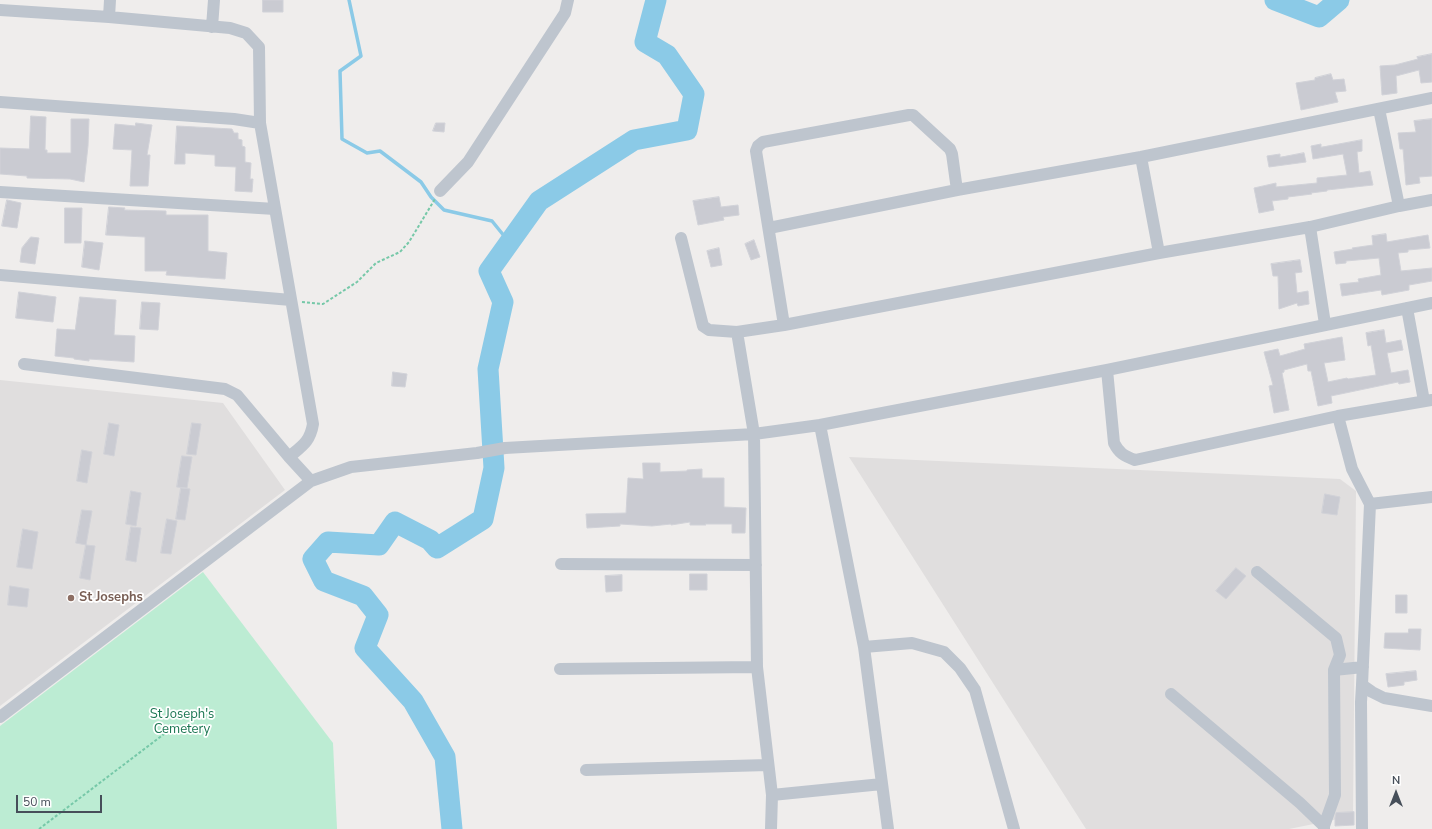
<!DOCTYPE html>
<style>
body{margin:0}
#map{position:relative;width:1432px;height:829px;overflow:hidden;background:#efedec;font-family:"Nunito Sans",sans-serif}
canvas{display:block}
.north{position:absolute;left:1376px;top:773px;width:40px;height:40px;-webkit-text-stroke:3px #fff;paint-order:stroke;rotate:0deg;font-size:11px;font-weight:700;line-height:16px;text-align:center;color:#464e59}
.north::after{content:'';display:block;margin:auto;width:14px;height:18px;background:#464e59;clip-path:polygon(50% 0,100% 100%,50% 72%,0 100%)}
.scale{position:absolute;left:16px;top:795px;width:86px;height:18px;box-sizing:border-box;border:2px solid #464e59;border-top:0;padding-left:5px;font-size:12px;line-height:14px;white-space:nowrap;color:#464e59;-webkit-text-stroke:3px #fff;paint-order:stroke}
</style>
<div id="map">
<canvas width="1432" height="829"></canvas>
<div class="north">N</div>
<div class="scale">50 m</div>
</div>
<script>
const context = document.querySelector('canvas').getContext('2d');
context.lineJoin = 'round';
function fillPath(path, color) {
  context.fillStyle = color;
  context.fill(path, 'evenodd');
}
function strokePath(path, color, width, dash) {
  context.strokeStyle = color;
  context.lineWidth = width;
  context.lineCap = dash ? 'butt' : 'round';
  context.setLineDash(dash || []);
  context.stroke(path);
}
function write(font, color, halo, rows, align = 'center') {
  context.font = font + ' "Nunito Sans",sans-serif';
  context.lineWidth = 3.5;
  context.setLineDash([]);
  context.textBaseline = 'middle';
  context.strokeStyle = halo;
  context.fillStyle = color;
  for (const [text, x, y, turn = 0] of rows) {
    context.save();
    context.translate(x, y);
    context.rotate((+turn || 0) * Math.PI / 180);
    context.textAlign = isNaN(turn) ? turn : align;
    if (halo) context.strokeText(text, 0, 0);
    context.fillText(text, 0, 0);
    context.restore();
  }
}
fillPath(new Path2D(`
 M0,380L223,403L285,490L0,706Z
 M849,457L1340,479L1356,491L1353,816L1289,829H1086Z`), '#e0dede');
fillPath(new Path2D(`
 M203,572L333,743L337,829H0V726Z`), '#bcecd3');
strokePath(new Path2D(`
 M349,0L361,56L340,71L342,139L367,153L380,151L421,182L431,197L444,210L492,221L509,242`), '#8bcae7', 3.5);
strokePath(new Path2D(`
 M1275,0L1319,17L1339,0
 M452,829L445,757L413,701L365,648L378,615L363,596L324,581L313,559L328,542L379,545L395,522L430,540L437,548L483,519L494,468L488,369L503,302L489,271L539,201L634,140L687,130L694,94L667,55L645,42L656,0`), '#8bcae7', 21);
const building = new Path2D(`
 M263,0H283V12H263Z
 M1432,54V82L1421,83L1419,70L1396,76L1397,93L1382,95L1380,66L1395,65L1418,59L1417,57Z
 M1331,74L1333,80L1344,79L1346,91L1335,92L1338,102L1301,110L1296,83L1315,80V78Z
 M31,116L46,117L45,150H47V153H71V119H89L88,146L84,182L70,179L27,178V176L0,174V148L29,149Z
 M1432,119V176L1419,177L1420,183L1406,185L1403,149H1400L1398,133L1416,132L1414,121Z
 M136,123L152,125L147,155H150L148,186H130L132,150L113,149L115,124L135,126Z
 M436,123H445L444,132L433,131Z
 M177,126L232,129L234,133H238V139L242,140V146L245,147V162L251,163L250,179H253L252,192L235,191L236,167L215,166V155L185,153V164H175Z
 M1362,140V151L1357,152L1359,173L1370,171L1373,185L1327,190V191L1311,193L1312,194L1288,197V199L1272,201L1274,210L1259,213L1254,188L1276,183V187L1317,183V178L1347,175L1343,154L1313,159L1311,146L1321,144V147Z
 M1304,153L1306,162L1269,167L1267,156L1280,154V157Z
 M719,197L721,207L738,205L739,215L723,217L724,220L698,225L693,201Z
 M7,200L21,203L17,228L2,226Z
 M109,207L125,208L124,210L166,211V215H208V251L227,253L225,279L166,275L167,271H145V237L106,235Z
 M65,208H82L81,243H65Z
 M1386,234L1387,242L1428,235L1430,248L1408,250V252L1398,253L1401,271L1432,268V281L1409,285V290L1382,295L1381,290L1342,296L1340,284L1359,282L1358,279L1381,275L1379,258L1346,261V263L1336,264L1334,252L1353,249L1352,248L1373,245L1372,236Z
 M31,237L39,238L35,264L20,262L22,248Z
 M754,240L760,257L751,260L745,244Z
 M85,241L103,243L99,270L82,267Z
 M719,248L722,265L711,267L707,251Z
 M1300,260L1302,272L1295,273L1297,293L1308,291L1309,304L1298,306L1297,303L1279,309L1278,276H1273L1271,264Z
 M19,292L56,297L53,322L16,318Z
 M80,297L116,300L114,335L135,336L134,362L89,359V361L74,359V358L55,356L57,329L75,330Z
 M142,302L160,303L158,330L140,329Z
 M1384,330L1386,343L1401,340L1403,350L1387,353L1391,373L1408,370L1410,382L1399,384L1398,382L1331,396L1332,403L1318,406L1311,371H1308L1307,364L1284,370V372L1282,373L1289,410L1274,413L1269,386L1273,385L1264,352L1278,349L1280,356L1305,349L1304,344L1342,337L1345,360L1324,363L1328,382L1347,378L1348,379L1376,375L1371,345L1368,346L1366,333Z
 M393,372L407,374L405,387L392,386Z
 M109,423L119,425L114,456L104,454Z
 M192,423L201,424L196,455L187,454Z
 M82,450L92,452L87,483L77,481Z
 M182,456L192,457L187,488L177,487Z
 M643,463H660V472L687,471V470L702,469V478H724V507L746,508L745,533H732V524H705L706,525H690V522L671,525V524L652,526L620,524V526L587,528L586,514L626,513L628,478L643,479Z
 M181,488L190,489L185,520L176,519Z
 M131,491L141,493L136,526L126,524Z
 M1325,494L1340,497L1337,515L1322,513Z
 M82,510L92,511L86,545L76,543Z
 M167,519L177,521L171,554L161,553Z
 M131,527L141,528L136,562L126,560Z
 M23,529L38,532L32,569L17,567Z
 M86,545L95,546L90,580L80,578Z
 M1236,568L1246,576L1226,599L1216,591Z
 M690,574H707V590H690Z
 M622,575V591L606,592L605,576Z
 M10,586L29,589L27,607L8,605Z
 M1396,595H1407V613H1396Z
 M1409,629H1421L1420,650L1384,648L1385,633H1408Z
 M1416,671L1417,680L1404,682V685L1388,687L1386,674Z
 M1354,812V825L1335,826V818L1336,813Z`);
fillPath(building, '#cacbd2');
strokePath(building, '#d1d2d8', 1);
strokePath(new Path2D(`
 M302,302L323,304L357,282L376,263L400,252L409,242L435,199
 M39,829L172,728`), '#76c8a8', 2, [3, 2]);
strokePath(new Path2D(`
 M0,10L109,17L230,28L246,33L259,47L260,123L313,424C310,442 302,446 289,457L311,481
 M109,17L110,0
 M212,27L214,0
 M0,102L234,119L260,123
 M1379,109L1399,206
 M1141,157L1159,253
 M440,191L468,162L565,13L568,0
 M0,192L275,209
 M1310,227L1325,324
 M769,228L957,190
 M681,238L703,326L709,330L737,332L754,434L757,667L772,795L771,829
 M0,275L291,300
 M1407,308L1424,401
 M784,325L756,151L758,146L763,142L909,115H913L950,149L952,154L957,190L1141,157L1432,98
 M737,332L784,325L1159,253L1310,227L1399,206L1432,200
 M24,364L225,389L237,395L289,457
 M1107,370L1114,443C1119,453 1124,456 1135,460L1338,416
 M1432,400L1338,416L1352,469L1370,504L1432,497
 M820,425L864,647L888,829
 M1370,504L1362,685L1372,692L1384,698L1432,706
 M561,564L756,565
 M1257,572L1336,638L1340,655L1334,670L1335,795L1324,826V829
 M864,647L912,643L944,652L960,668L975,690L1014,829
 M560,669L757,667
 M1334,670L1363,667
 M1171,694L1300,803L1324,826
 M0,717L311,481L351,467L477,453L505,448L754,434L820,425L1107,370L1432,303
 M586,770L768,765
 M772,795L882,784
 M1362,829L1361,702L1362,685`), '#bec5ce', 12);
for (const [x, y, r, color] of [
 [71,598,4,"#8d6e63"]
]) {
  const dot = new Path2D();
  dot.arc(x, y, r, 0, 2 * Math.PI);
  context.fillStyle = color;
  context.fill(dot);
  strokePath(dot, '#fff', 1.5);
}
write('bold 13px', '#785e54', '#fff', [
 ["St Josephs",79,598]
], 'left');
write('13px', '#1b7652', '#fff', [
 ["St Joseph's",182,715],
 ["Cemetery",182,730]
]);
</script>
